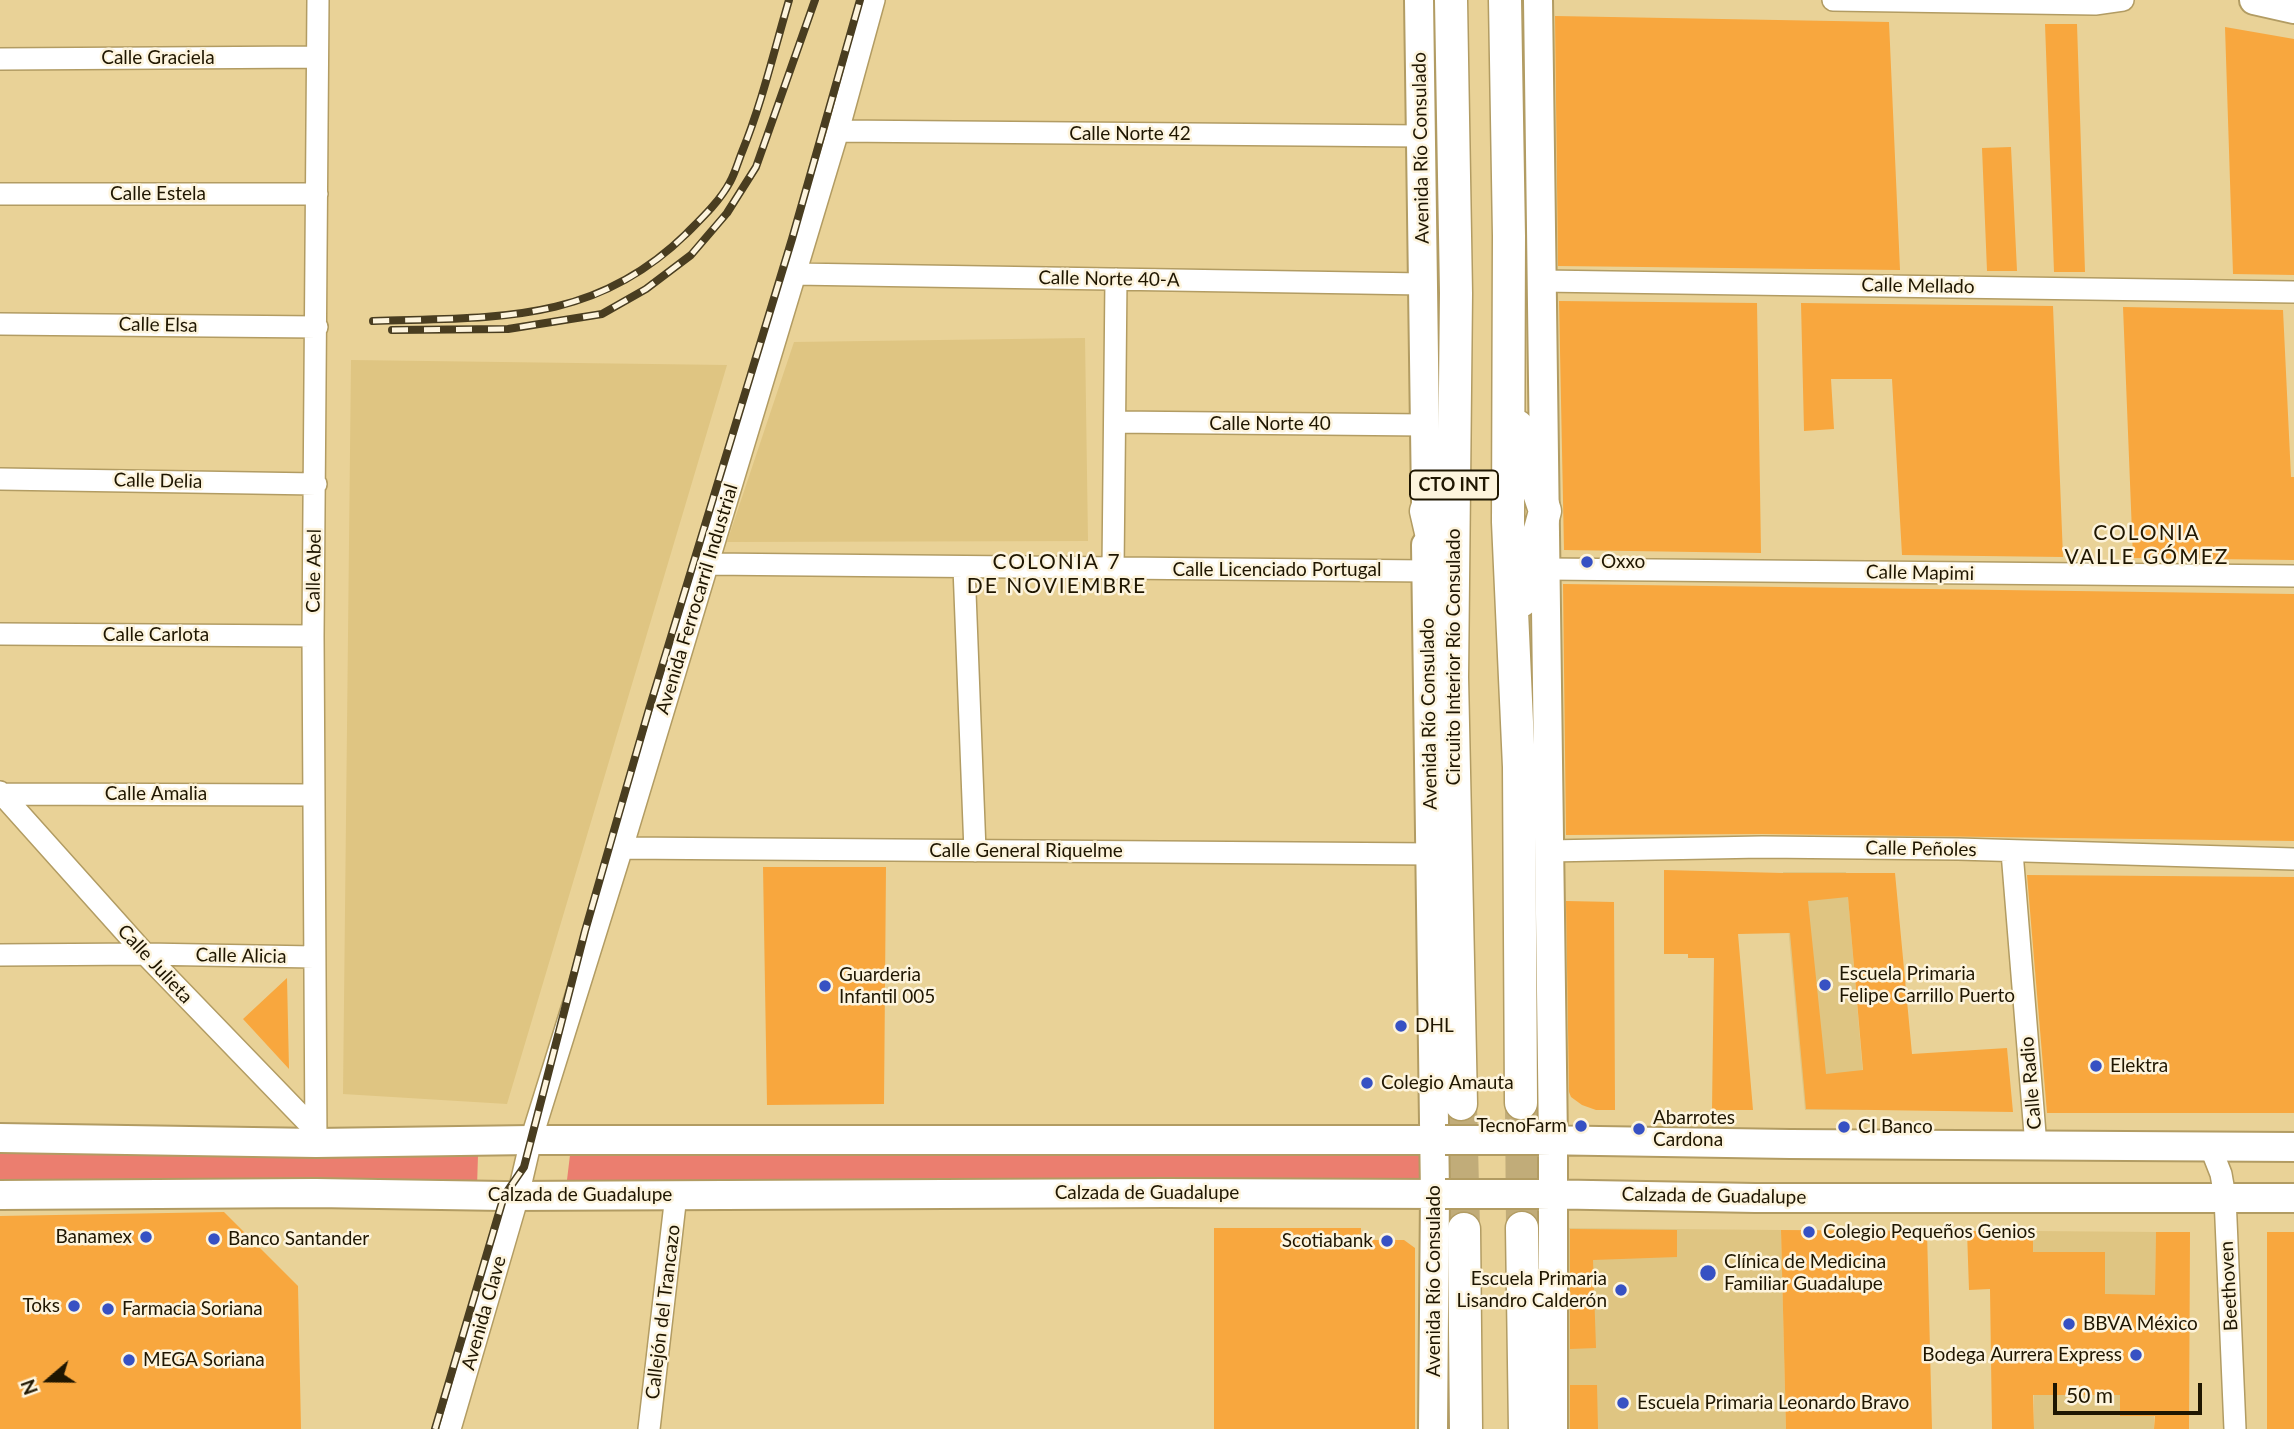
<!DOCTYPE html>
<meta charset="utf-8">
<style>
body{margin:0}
#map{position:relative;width:2294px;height:1429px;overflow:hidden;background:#e9d297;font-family:Lato,sans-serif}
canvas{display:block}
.north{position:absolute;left:14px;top:1345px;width:70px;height:70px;-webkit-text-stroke:5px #fdf4dd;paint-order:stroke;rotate:250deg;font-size:19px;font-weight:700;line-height:28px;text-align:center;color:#1f1601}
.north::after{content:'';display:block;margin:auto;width:24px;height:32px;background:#1f1601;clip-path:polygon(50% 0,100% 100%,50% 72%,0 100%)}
.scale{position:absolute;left:2053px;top:1383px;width:149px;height:32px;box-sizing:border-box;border:4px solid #1f1601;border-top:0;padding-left:9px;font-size:21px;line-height:24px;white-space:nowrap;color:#1f1601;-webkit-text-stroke:5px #fdf4dd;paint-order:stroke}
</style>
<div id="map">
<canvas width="2294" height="1429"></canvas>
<div class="north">N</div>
<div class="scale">50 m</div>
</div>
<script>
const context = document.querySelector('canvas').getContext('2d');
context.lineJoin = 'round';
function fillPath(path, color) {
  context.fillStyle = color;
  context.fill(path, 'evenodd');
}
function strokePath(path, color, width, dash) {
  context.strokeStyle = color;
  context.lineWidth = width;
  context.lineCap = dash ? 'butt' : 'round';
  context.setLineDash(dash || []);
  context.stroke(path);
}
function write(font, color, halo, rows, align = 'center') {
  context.font = font + ' Lato,sans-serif';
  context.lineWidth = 5;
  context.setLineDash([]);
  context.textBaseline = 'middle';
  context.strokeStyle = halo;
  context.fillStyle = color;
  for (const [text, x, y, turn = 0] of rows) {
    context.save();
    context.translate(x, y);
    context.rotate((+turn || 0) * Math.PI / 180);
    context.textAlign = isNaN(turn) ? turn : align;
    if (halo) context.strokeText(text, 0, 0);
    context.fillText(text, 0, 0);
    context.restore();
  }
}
fillPath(new Path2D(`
 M1085,338L1088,541L727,542L794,342Z
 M351,360L727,365L507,1104L343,1094Z
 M1783,872H1846L1866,1110H1805Z
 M1563,1228L1781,1230L1786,1429H1565Z
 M2033,1231L2156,1232L2154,1429H2034Z`), '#dfc582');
fillPath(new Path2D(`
 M0,1153L478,1155L477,1187L0,1181Z
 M570,1155L1421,1156L1420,1180H567Z`), '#eb7e6f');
fillPath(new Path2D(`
 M1555,16L1889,22L1900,270L1558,266Z
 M2045,24H2077L2085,272H2054Z
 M2225,27L2294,39V275L2233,274Z
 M2011,147L2017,271H1987L1982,148Z
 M1559,301L1757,303L1761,553L1564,550Z
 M1801,303L2053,306L2063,557L1902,555L1892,379H1831L1834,429L1804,431Z
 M2123,307L2283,310L2291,477H2294V560L2133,558Z
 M1563,584L2294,594V841L1762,834L1566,835Z
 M763,867H886L884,1104L767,1105Z
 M1664,870L1783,873H1895L1912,1054L2007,1048L2013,1112L1806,1109L1790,933L1738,934L1753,1110H1712L1714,958H1688V954H1664ZM1848,897L1863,1070L1826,1074L1808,901Z
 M2027,875L2294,877V1113H2047Z
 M1566,901L1614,902L1615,1110H1596L1582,1105L1571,1097L1569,1092Z
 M287,978L289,1069L243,1019Z
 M224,1212L298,1286L301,1429H0V1216Z
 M1214,1228H1361V1240H1404L1415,1248V1429H1214Z
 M1570,1229L1677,1230V1257L1593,1260L1596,1348L1570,1349Z
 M1781,1230L1927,1231L1932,1429H1786Z
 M1967,1231H2033V1252H2105V1294L2155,1295L2156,1232H2190L2189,1429H2154L2155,1416H2120V1395H2033L2034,1429H1992L1990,1289L1969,1290Z
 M2267,1232H2294V1429H2267Z
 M1570,1385H1597L1598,1429H1570Z`), '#f8a73e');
strokePath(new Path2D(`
 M1521,1103L1522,1228
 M1461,1104L1464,1229`), '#c1ac79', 32, [32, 16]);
const minor = new Path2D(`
 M1833,0L2095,4L2123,0
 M0,59L317,57
 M838,131L1421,136
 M0,194H317
 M795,274L1423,284
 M1542,281L2294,292
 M0,324L317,327
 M1115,422L1425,425
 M0,479L316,484
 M708,564L1427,571
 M964,567L975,851
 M1113,569L1116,279
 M1546,569L2294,576
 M0,634L313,636
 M0,792L145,954L315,1130
 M0,794L313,795
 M622,848L1431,854
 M1548,851L1762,847L1958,849L2294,859
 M2012,852L2036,1146
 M0,955L145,954L314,957
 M316,1143L313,636L318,0
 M2210,1146L2221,1174L2225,1197L2235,1429
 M450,1429L518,1196L531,1140L622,848L795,274L838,131L874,0
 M649,1429L676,1195`);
const major = new Path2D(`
 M1419,0L1426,501
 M1538,0L1553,1141V1429
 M2254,0L2294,9
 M1426,545L1435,1194L1433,1429
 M0,1138L316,1143L531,1140H1445
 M1536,1140L1790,1144L2294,1147
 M1537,1194L1755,1198H2294
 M0,1195L316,1193L504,1196L1165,1193L1445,1194`);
const highway = new Path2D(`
 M1451,0L1456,293L1452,677L1461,1104
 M1505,0L1509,236L1508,522L1519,767L1521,1103
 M1517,426L1545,511L1521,601
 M1441,576L1426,511L1446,454
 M1522,1228L1525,1429
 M1464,1229L1466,1429`);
strokePath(minor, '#b29c63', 24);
strokePath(major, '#b29c63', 32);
strokePath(highway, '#b29c63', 35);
strokePath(minor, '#fff', 21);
strokePath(major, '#fff', 28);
strokePath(highway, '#fff', 32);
const rail = new Path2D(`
 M373,321C493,317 593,325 686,234C701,219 720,201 730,182C735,173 738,162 742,152C762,103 774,51 789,0
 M392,330L508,329L602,314L646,289L691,255L727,213L756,167L815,0
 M435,1429L504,1196L524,1167L585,931L649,709L792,239L860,0`);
strokePath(rail, '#493d20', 8);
strokePath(rail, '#fdf4dd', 5, [16]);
const majorBridge = new Path2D(`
 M1445,1140H1536
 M1445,1194H1537`);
strokePath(majorBridge, '#b29c63', 32, []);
strokePath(majorBridge, '#fff', 28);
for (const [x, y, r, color] of [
 [1587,562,7,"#3751c3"],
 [1825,985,7,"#3751c3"],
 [825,986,7,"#3751c3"],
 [1401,1026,7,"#3751c3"],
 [2096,1066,7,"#3751c3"],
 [1367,1083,7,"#3751c3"],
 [1581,1126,7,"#3751c3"],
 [1844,1127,7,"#3751c3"],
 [1639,1129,7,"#3751c3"],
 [1809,1232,7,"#3751c3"],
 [146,1237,7,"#3751c3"],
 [214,1239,7,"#3751c3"],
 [1387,1241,7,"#3751c3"],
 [1708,1273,9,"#3751c3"],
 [1621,1290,7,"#3751c3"],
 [74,1306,7,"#3751c3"],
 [108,1309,7,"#3751c3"],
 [2069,1324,7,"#3751c3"],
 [2136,1355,7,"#3751c3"],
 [129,1360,7,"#3751c3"],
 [1623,1403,7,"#3751c3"]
]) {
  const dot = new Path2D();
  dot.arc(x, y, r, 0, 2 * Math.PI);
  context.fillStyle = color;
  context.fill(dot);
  strokePath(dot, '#fdf4dd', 2.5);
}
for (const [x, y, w] of [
 [1454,485,88]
]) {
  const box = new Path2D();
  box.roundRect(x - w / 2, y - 14.5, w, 29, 5);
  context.fillStyle = '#fdf4dd';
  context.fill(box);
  strokePath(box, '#1f1601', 2);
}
write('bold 18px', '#1f1601', null, [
 ["CTO INT",1454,485]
]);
write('19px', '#1f1601', '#fdf4dd', [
 ["Calle Graciela",158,58],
 ["Calle Norte 42",1130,134],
 ["Avenida Río Consulado",1421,148,-91],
 ["Calle Estela",158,194],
 ["Calle Norte 40-A",1109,279,1],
 ["Calle Mellado",1918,286,1],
 ["Calle Elsa",158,325,1],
 ["Calle Norte 40",1270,424],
 ["Calle Delia",158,481,1],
 ["Calle Licenciado Portugal",1277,570],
 ["Calle Abel",314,571,-89],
 ["Calle Mapimi",1920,573,1],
 ["Avenida Ferrocarril Industrial",697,599,-73],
 ["Calle Carlota",156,635],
 ["Circuito Interior Río Consulado",1454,657,-90],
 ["Avenida Río Consulado",1429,714,-91],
 ["Calle Amalia",156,794],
 ["Calle Peñoles",1921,849,1],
 ["Calle General Riquelme",1026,851],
 ["Calle Alicia",241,956,1],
 ["Calle Julieta",155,964,47],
 ["Calle Radio",2031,1083,-95],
 ["Calzada de Guadalupe",1147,1193],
 ["Calzada de Guadalupe",580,1195],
 ["Calzada de Guadalupe",1714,1196,1],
 ["Avenida Río Consulado",1434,1281,-90],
 ["Beethoven",2229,1286,-93],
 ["Callejón del Trancazo",663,1312,-83],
 ["Avenida Clave",484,1313,-74]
]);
write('19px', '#1f1601', '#fdf4dd', [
 ["Oxxo",1601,562],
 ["Escuela Primaria",1839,974],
 ["Felipe Carrillo Puerto",1839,996],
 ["Guarderia",839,975],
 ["Infantil 005",839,997],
 ["DHL",1415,1026],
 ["Elektra",2110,1066],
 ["Colegio Amauta",1381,1083],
 ["Abarrotes",1653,1118],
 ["Cardona",1653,1140],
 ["TecnoFarm",1567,1126,"right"],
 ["CI Banco",1858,1127],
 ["Colegio Pequeños Genios",1823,1232],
 ["Banamex",132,1237,"right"],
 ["Banco Santander",228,1239],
 ["Scotiabank",1373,1241,"right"],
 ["Clínica de Medicina",1724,1262],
 ["Familiar Guadalupe",1724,1284],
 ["Escuela Primaria",1607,1279,"right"],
 ["Lisandro Calderón",1607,1301,"right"],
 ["Toks",60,1306,"right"],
 ["Farmacia Soriana",122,1309],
 ["BBVA México",2083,1324],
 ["Bodega Aurrera Express",2122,1355,"right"],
 ["MEGA Soriana",143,1360],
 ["Escuela Primaria Leonardo Bravo",1637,1403]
], 'left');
context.letterSpacing = '2px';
write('21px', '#1f1601', '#fdf4dd', [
 ["COLONIA",2147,533],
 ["VALLE GÓMEZ",2147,557],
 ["COLONIA 7",1057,562],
 ["DE NOVIEMBRE",1057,586]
]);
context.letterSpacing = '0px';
</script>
